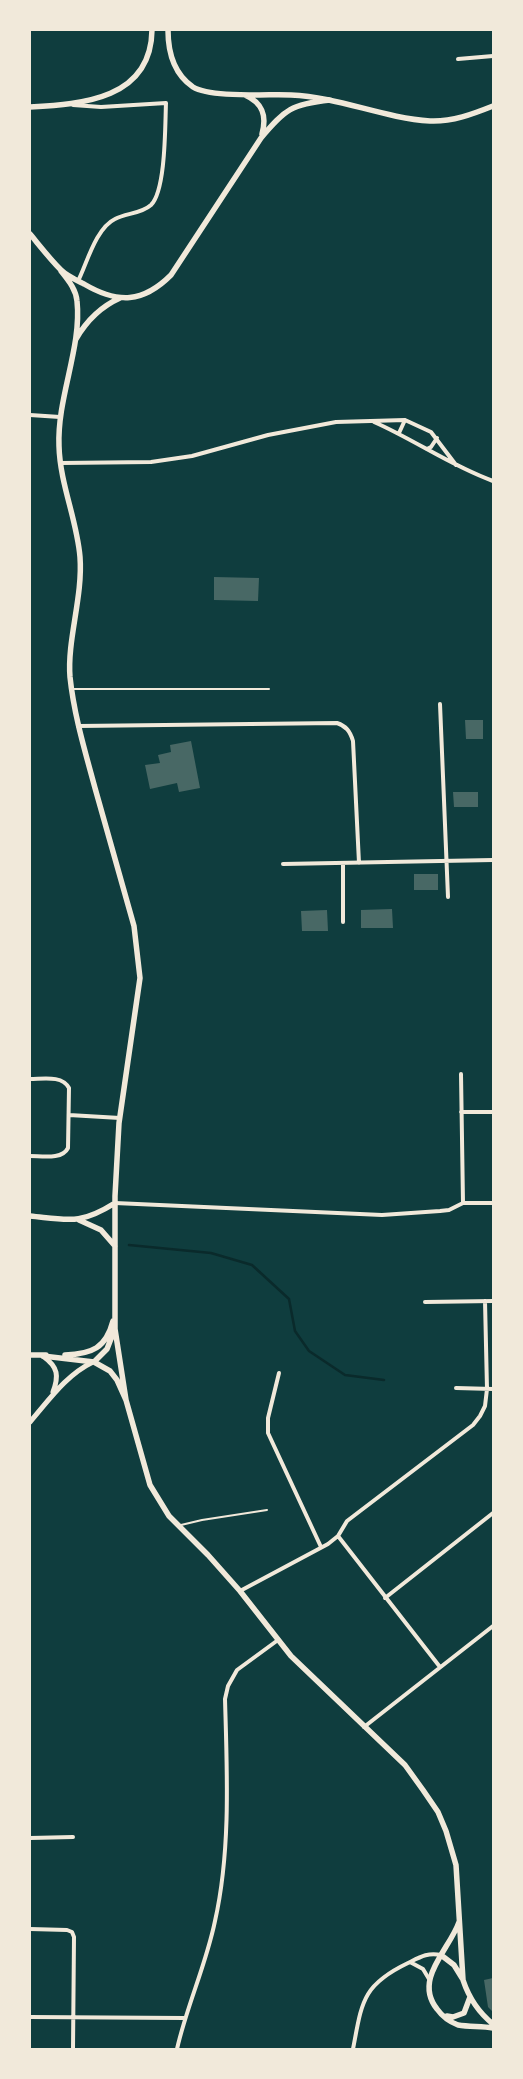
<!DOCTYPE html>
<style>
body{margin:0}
#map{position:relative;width:523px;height:2079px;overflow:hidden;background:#0f3d3e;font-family:Rubik,sans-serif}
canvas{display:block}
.frame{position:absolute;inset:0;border:31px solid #f1e9da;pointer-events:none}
</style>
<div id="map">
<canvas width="523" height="2079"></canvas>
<div class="frame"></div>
</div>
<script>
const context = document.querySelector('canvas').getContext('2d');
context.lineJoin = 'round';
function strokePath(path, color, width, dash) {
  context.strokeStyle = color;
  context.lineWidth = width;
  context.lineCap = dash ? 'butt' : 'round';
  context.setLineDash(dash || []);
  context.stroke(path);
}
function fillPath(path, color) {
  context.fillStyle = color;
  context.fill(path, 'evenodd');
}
strokePath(new Path2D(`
 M129,1245L211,1253L252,1265L289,1299L295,1331L309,1351L345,1375L384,1380`), '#0a2a2b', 2.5);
fillPath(new Path2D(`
 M214,577L259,578L258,601L214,600Z
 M465,720H483V739H466Z
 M191,741L200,788L179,792L177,783L150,789L145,765L160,763L158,755L171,752L170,745Z
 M453,792H478V807H454Z
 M414,874H438V890H414Z
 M392,909L393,928H361V910Z
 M327,910L328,931H302L301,911Z
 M493,1978V2012L488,2007L484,1980Z`), '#486865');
strokePath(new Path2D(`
 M74,689H269
 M181,1525L202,1520L267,1510`), '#f1e9da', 2);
strokePath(new Path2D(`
 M458,59L493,56
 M73,105L101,107L166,103C165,125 166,190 151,205C141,214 126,213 115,219C96,228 87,263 78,281
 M30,415L60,417
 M374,422C415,440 451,466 493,481
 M399,433L405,420
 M427,449L431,447L437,438
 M61,463L151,462L192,456L268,435L336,422L405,420L431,432L456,465
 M440,704L448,897
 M78,726L337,723C346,726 350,731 353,741L359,863
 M283,864L493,860
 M343,922V863
 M461,1074L463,1203
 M30,1079C43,1079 62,1075 69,1088L68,1148C62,1160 42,1156 30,1156
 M461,1112H493
 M69,1115L120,1118
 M115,1203L382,1215L440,1211L449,1210L463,1203H493
 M425,1302L493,1301
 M279,1373L268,1418V1433L321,1547
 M456,1388L493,1389
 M338,1536L440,1667
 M240,1591L328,1544L338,1536L347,1521L473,1425L480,1416L485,1406L487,1389L485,1301
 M385,1598L493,1513
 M364,1727L493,1626
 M30,1838L73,1837
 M30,1929L67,1930L72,1932L74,1937L73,2049
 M410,1962L423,1969L429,1979
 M30,2017L184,2018
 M177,2049C187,2005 206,1965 215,1921C231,1850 227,1771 225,1699L228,1686L237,1670L278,1640
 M353,2049C362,2002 362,1985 408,1963C420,1957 428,1952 441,1955`), '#f1e9da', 4);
strokePath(new Path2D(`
 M44,1357C58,1367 59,1376 53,1392
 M30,1422C49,1400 66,1375 93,1362`), '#f1e9da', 5);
strokePath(new Path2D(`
 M168,30C168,52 174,74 193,87C211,98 268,94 291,95C339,97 383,118 430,121C452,122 473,114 493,106
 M245,95C263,103 267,116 262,134
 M30,107C83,104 151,99 152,30
 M30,234C40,246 50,259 61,270C67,276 76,280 84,284C118,304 143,303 171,275L261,138C285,109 292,104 330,100
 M61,271C68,280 76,289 77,301C82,348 57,397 59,446C60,484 77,520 80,557C83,597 67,640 70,677C74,715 85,751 95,788C108,834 121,880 134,926L140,978L119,1123L115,1196V1329L126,1400
 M76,339C87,320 100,307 120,298
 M30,1216C69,1220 80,1225 115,1203
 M79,1220L101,1230L115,1246
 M30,1355H46
 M65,1355C92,1354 106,1348 113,1321
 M43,1356L94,1362L110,1371L117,1380L126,1400L150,1485L169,1516L208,1555L240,1591L291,1656L405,1765L423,1790L438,1812L446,1831L456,1865L463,1980C469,1998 478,2012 493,2024
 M94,1362L107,1349L114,1331
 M459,1922C450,1949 413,1979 437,2009C442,2016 450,2022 458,2025C470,2027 482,2026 493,2028
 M441,1955L454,1965L462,1978
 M447,2016L453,2017L464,2013L470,1997`), '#f1e9da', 5.5);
</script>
